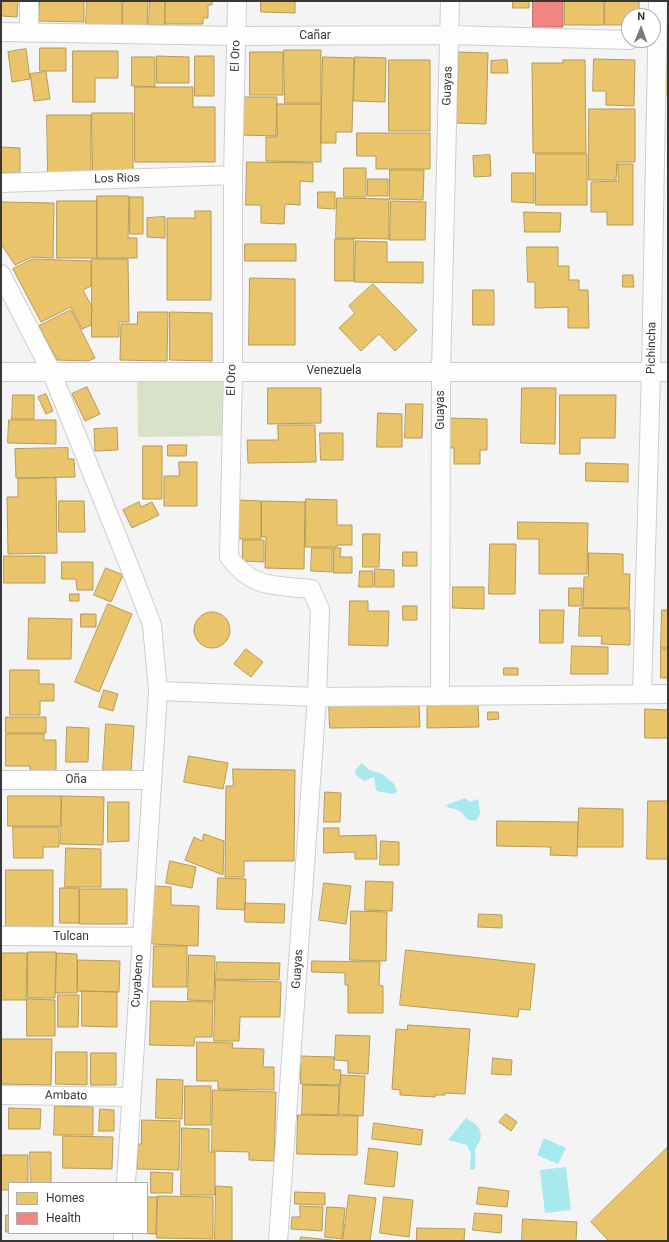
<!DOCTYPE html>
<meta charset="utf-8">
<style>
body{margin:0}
#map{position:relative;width:669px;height:1242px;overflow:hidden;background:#f4f4f5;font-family:Roboto,sans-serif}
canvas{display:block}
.frame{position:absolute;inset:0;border:2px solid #373737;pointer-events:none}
.legend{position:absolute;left:8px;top:1182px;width:140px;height:52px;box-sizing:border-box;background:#fff;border:1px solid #afafaf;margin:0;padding:5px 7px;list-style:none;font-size:12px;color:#373737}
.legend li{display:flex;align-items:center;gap:8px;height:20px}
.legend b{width:20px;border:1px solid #afafaf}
.north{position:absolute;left:621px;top:8px;width:40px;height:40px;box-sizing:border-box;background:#fff;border:1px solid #afafaf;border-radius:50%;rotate:1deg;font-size:11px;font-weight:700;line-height:16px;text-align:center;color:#373737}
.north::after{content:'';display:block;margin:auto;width:14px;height:18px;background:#79797a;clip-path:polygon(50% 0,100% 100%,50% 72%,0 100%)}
</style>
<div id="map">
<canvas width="669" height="1242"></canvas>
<div class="frame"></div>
<ul class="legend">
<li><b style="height:11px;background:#e9c46a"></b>Homes</li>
<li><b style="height:11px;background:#f28482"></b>Health</li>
</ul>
<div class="north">N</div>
</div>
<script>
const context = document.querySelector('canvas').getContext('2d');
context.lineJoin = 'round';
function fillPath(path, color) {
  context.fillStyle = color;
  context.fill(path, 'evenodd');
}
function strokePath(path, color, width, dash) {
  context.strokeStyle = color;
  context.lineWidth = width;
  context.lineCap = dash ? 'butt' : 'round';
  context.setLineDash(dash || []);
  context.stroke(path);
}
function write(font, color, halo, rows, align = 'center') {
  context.font = font + ' Roboto,sans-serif';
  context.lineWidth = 4;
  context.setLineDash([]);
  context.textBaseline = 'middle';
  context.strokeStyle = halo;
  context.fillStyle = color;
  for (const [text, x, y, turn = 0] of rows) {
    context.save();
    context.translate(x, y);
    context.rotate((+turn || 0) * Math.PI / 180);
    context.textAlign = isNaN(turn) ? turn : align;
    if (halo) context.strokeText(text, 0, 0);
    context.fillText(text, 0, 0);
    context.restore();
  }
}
fillPath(new Path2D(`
 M225,376V436L138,437L137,377Z`), '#d7e2c8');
fillPath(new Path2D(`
 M362,763L369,770L382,774L394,784L397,790L395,794L380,792L376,790L374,777L364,781L355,774V770Z
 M465,798L470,802L478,799L480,813L477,820C465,823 466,814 458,810C453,808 449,809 446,805Z
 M466,1118C474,1123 484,1128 480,1140C479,1144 475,1147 475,1151C475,1159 477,1163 474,1170L470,1169L471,1154L467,1145L448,1140Z
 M544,1138L566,1148L558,1164L537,1155Z
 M566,1167L571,1210L545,1213L540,1170Z`), '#a8e9ed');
const homes = new Path2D(`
 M1,1H18L17,17L1,16Z
 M40,1H84V22L39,21Z
 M87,1H122V26L86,25Z
 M123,1H148L147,27L123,26Z
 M150,1H165V25H149Z
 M166,1H212V5H208V18H203V24H165Z
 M261,1H295V13L261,12Z
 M513,1H529V8H513Z
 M565,1H604V25H565Z
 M605,1H639V16H629V25H605Z
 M40,48H66V71H40Z
 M26,49L30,79L12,82L8,52Z
 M284,50H321V103H285Z
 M73,51H118V78H95V102H73Z
 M250,52H283V95H250Z
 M459,52L488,53L486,124L457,123Z
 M157,56L189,57V83H157Z
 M195,56H214V96H195Z
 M132,57H155V87L132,86Z
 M323,57L354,58L352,132H336V143H321Z
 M355,57L386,58L385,102L354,101Z
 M594,59L635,60L634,106L606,105V91H593Z
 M389,60H430V131H389Z
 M507,60L508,73H491V61Z
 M563,60H585L586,153H533L532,63H563Z
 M665,60H668V95H665Z
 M46,72L50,99L34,101L30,74Z
 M135,87H193V107H215V162H135Z
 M242,97H277L276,136L241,135Z
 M277,104H321V162L266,161V137H277Z
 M589,109H635V162H617L616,180H589Z
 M92,113H133V173H93Z
 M47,115H91V173H48Z
 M357,133H430V169H376V156H357Z
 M1,147L20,148V173H1Z
 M536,154H587V205H536Z
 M490,155L491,176L474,177L473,156Z
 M247,162L313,163V182L300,181V205L285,204L284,224L261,223V205H246Z
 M618,164H633V225H607V212H591V182L618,181Z
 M344,168H366V197H344Z
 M390,170H424L423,200L390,199Z
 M512,173H534V203L512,202Z
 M368,179H388V196H368Z
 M318,192H335V209L318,208Z
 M97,196H129L128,238H137V258H97Z
 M130,197H143V234H130Z
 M337,198L389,199V239L336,238Z
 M57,201H97V258H57Z
 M391,201L426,202L425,240H390Z
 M1,202L54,203L53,258L32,257L15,265L1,244Z
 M195,211H211V300H167V218H195Z
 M524,212L561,213L560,232H525Z
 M165,217V238L147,237V218Z
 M335,239H354V281H335Z
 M356,241L387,242V262H423V283L355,282Z
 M245,244H296V261H245Z
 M527,247H558V266H569V280H579V290H588L589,328H568V307L535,308V282H528Z
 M33,259L91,261V286L83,290L92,307L91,325L82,329L71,307L41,322L13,269Z
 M92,259H128L129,322H119V337H92Z
 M623,275H633L634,287H623Z
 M250,278L295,279V345H249Z
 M373,284L417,330L395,351L379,334L361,351L339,328L355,313L349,306Z
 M473,290H494V325H473Z
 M71,310L95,358L88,361L57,360L39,326Z
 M138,312H168L167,361L120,360L121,324H137Z
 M170,312L212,313V361L170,360Z
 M87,387L100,414L85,421L72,394Z
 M268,388H321V423L268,424Z
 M522,388H556L555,444L521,443Z
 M46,394L53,411L46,414L38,397Z
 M13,395H34V419H12Z
 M560,395H616L615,438H580V454H560Z
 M406,404H423L422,438H405Z
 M378,413L402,414V447H377Z
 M445,418L487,419V450H480V464H454V448H445Z
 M9,420H56V444L8,443Z
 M278,425H315L316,462L248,463L247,440H278Z
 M117,428L118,450L95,451L94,429Z
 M320,433H343V460H321Z
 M168,445H187L186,456H168Z
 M143,446H162V499H143Z
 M68,448V459H74L75,477L16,478L15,449Z
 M179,462H197V506H164V476H179Z
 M586,463L628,464V482L586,481Z
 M56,478L57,553L8,554L7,497H18V479Z
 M306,499L337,500V525H352V545H337V547H306Z
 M238,500L261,501V539H238Z
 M59,501H84L85,532H59Z
 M262,501L305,502L304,569L265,568L266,537H262Z
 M139,502L141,507L152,502L159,515L132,528L123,510Z
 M518,522L588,523L587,574H539V539H518Z
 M363,534H380L379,567H363Z
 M243,540H264V562L243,561Z
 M490,544H516L515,594H489Z
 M312,548H332V572L311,571Z
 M334,548H341L340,557H352V573H334Z
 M403,552H417V566H403Z
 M589,553L623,554V574H630L629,608H583L584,577H588Z
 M4,556H45V583H4Z
 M62,562H93V590H77L76,579H62Z
 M106,568L123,575L111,602L94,595Z
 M375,569L394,570V587H375Z
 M360,571H373V587H359Z
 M453,587H484V609L453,608Z
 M569,588H582V606H569Z
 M70,594H79V601H70Z
 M350,601H368V611H389L388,646L349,645Z
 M108,604L132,614L99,692L75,682Z
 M403,606H417V620H403Z
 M580,608L630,609V645L601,644L602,636H579Z
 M540,610H564L563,643H540Z
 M662,610H668V648H661Z
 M194 630a18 18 0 1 1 36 0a18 18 0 1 1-36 0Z
 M81,614H96V627H81Z
 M29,618L72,619L71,659H28Z
 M572,646L608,647V674H571Z
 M246,649L263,662L251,677L234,664Z
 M661,649H668V678H661Z
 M504,668H518V675H504Z
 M10,670H39V684H54V701H40V715H10Z
 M104,690L118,694L113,711L99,707Z
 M329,704H419L420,727L330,728Z
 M478,704L479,727L427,728V705Z
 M645,709L668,710V738H645Z
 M488,712H498L499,719L488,720Z
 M6,717H46V733H6Z
 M106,724L134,726L131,772L103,770Z
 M67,727L89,728L88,762H66Z
 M6,734H44V740H56V775L30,774V766H6Z
 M189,756L228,763L223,789L184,782Z
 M233,769L295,770L294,861H244V877H225L226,786H233Z
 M325,792L341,793L340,822H324Z
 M8,796H61V826H8Z
 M62,796L104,797L103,845L61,844Z
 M648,801H668V859H647Z
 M108,802H129V841L108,842Z
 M579,808L623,809V847H578Z
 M497,821L578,822L577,856L550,855L551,847L497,846Z
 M13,827H59V847H43V858H14Z
 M324,828H339V836L376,835L377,859H355V852L324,853Z
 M204,834L224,841L223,875L185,860L194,837L202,841Z
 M381,841L399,842V865H380Z
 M66,848L101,849V887H65Z
 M170,861L196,867L192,888L166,883Z
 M6,870H53V927H6Z
 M218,878L246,879L245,910L217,909Z
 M366,881L393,882L392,911L365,910Z
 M324,883L351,886L346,924L319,920Z
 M153,886L171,887V905L199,906L198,946L152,944Z
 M60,888H79V923H60Z
 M80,889H127V924H80Z
 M245,903L285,904L284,923L245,922Z
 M351,911L387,912L386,961L350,960Z
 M479,914L502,915V928L478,927Z
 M154,946H187V987H153Z
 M406,950L535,964L530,1010L519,1009L518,1017L400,1005Z
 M28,952H56L55,998H28Z
 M1,953H27L26,1000H1Z
 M57,953L77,954V993H56Z
 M189,955L215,956L214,1001L188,1000Z
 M78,960L120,961L119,992L78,991Z
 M312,961L380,962L379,985L383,986V1013H348V985H345V973L312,972Z
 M217,962L280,963L279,980L216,979Z
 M216,980L281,982L280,1017H240L239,1041H214Z
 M82,991L117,992V1027L82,1026Z
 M58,995H79L78,1027H58Z
 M27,999L55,1000V1036H27Z
 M151,1001L213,1002L212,1037H195L194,1046L150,1045Z
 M408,1025L470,1029L465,1094L445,1093V1095H435V1097L400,1095V1090L392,1089L396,1029L407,1030Z
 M336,1035L370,1036L368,1074L348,1073V1061L335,1060Z
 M1,1039H52L51,1085L1,1084Z
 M197,1042L233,1043L232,1048L264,1049L263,1067H274V1090L218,1089V1081H197Z
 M56,1052H87V1085L56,1084Z
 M91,1053H116V1085H91Z
 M301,1056L334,1057V1070H341L340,1085L301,1084Z
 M493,1058L512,1060L511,1075L492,1074Z
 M341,1075L365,1076L363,1116L339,1114Z
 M157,1079L183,1080L182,1119L156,1118Z
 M303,1085L339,1086L338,1115L302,1114Z
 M185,1086H211V1125H185Z
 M213,1090L276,1092L274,1161L249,1160V1152L212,1151Z
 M55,1106L93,1107V1135H54Z
 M9,1108L41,1109L40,1129H9Z
 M100,1109L114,1110V1131H99Z
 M506,1114L517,1122L511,1131L499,1122Z
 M298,1115L358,1116L357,1155L297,1154Z
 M142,1120L180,1121L179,1170L137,1169L138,1144H141Z
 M374,1123L423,1130L421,1145L372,1139Z
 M182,1128L209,1129V1152H215V1195H181Z
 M63,1136L113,1137L112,1169L63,1168Z
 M668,1147V1241H609L591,1222Z
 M369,1148L398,1152L394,1187L365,1184Z
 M30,1152H51V1183H31Z
 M1,1155H28V1183H9V1190H1Z
 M151,1172L173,1173L172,1193H151Z
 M216,1186L232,1187V1241H215Z
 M479,1187L509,1191L507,1207L477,1204Z
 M295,1192L325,1193V1205L295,1204Z
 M349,1195L376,1198L370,1241H343Z
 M158,1196L213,1197V1239L157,1238Z
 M147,1197H157L156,1234L131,1233H147Z
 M384,1197L413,1200L409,1237L380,1233Z
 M300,1206L323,1207L322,1231L291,1229L292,1217H300Z
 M327,1207L345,1208L342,1239L325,1237Z
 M475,1213L502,1215L501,1233L473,1230Z
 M6,1215H9V1232H6Z
 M523,1219L577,1222L576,1241H522Z
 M417,1228L465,1229L464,1241H417Z
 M301,1237L341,1241H300Z`);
fillPath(homes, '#e9c46a');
strokePath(homes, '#b49a5b', 1);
const health = new Path2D(`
 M533,1H563V27H533Z`);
fillPath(health, '#f28482');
strokePath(health, '#ba6d6c', 1);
const minor = new Path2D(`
 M237,1L233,175V371L229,557C252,589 275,585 311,589L320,609L317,697L278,1241
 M1,32L237,36L450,35L629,40
 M29,33V1
 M1,183L233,175
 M1,274L51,371L134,578L152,625L158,691L126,1183
 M1,372H668
 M158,691L317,697L668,694
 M642,694L651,372L658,1
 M440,696L441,371L450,1
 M1,780H152
 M1,936L141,937
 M1,1095L131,1097
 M123,1241V1233`);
strokePath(minor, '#cecece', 20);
strokePath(minor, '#fdfdfe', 18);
write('12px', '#373737', '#fff', [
 ["Cañar",315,36],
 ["El Oro",236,56,-88],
 ["Guayas",448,86,-88],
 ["Los Rios",117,179,-2],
 ["Pichincha",652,348,-89],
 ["Venezuela",334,371],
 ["El Oro",232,380,-89],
 ["Guayas",441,410,-90],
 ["Oña",76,780],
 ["Tulcan",71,937],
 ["Guayas",298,969,-86],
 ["Cuyabeno",138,981,-86],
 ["Ambato",66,1096,1]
]);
</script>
